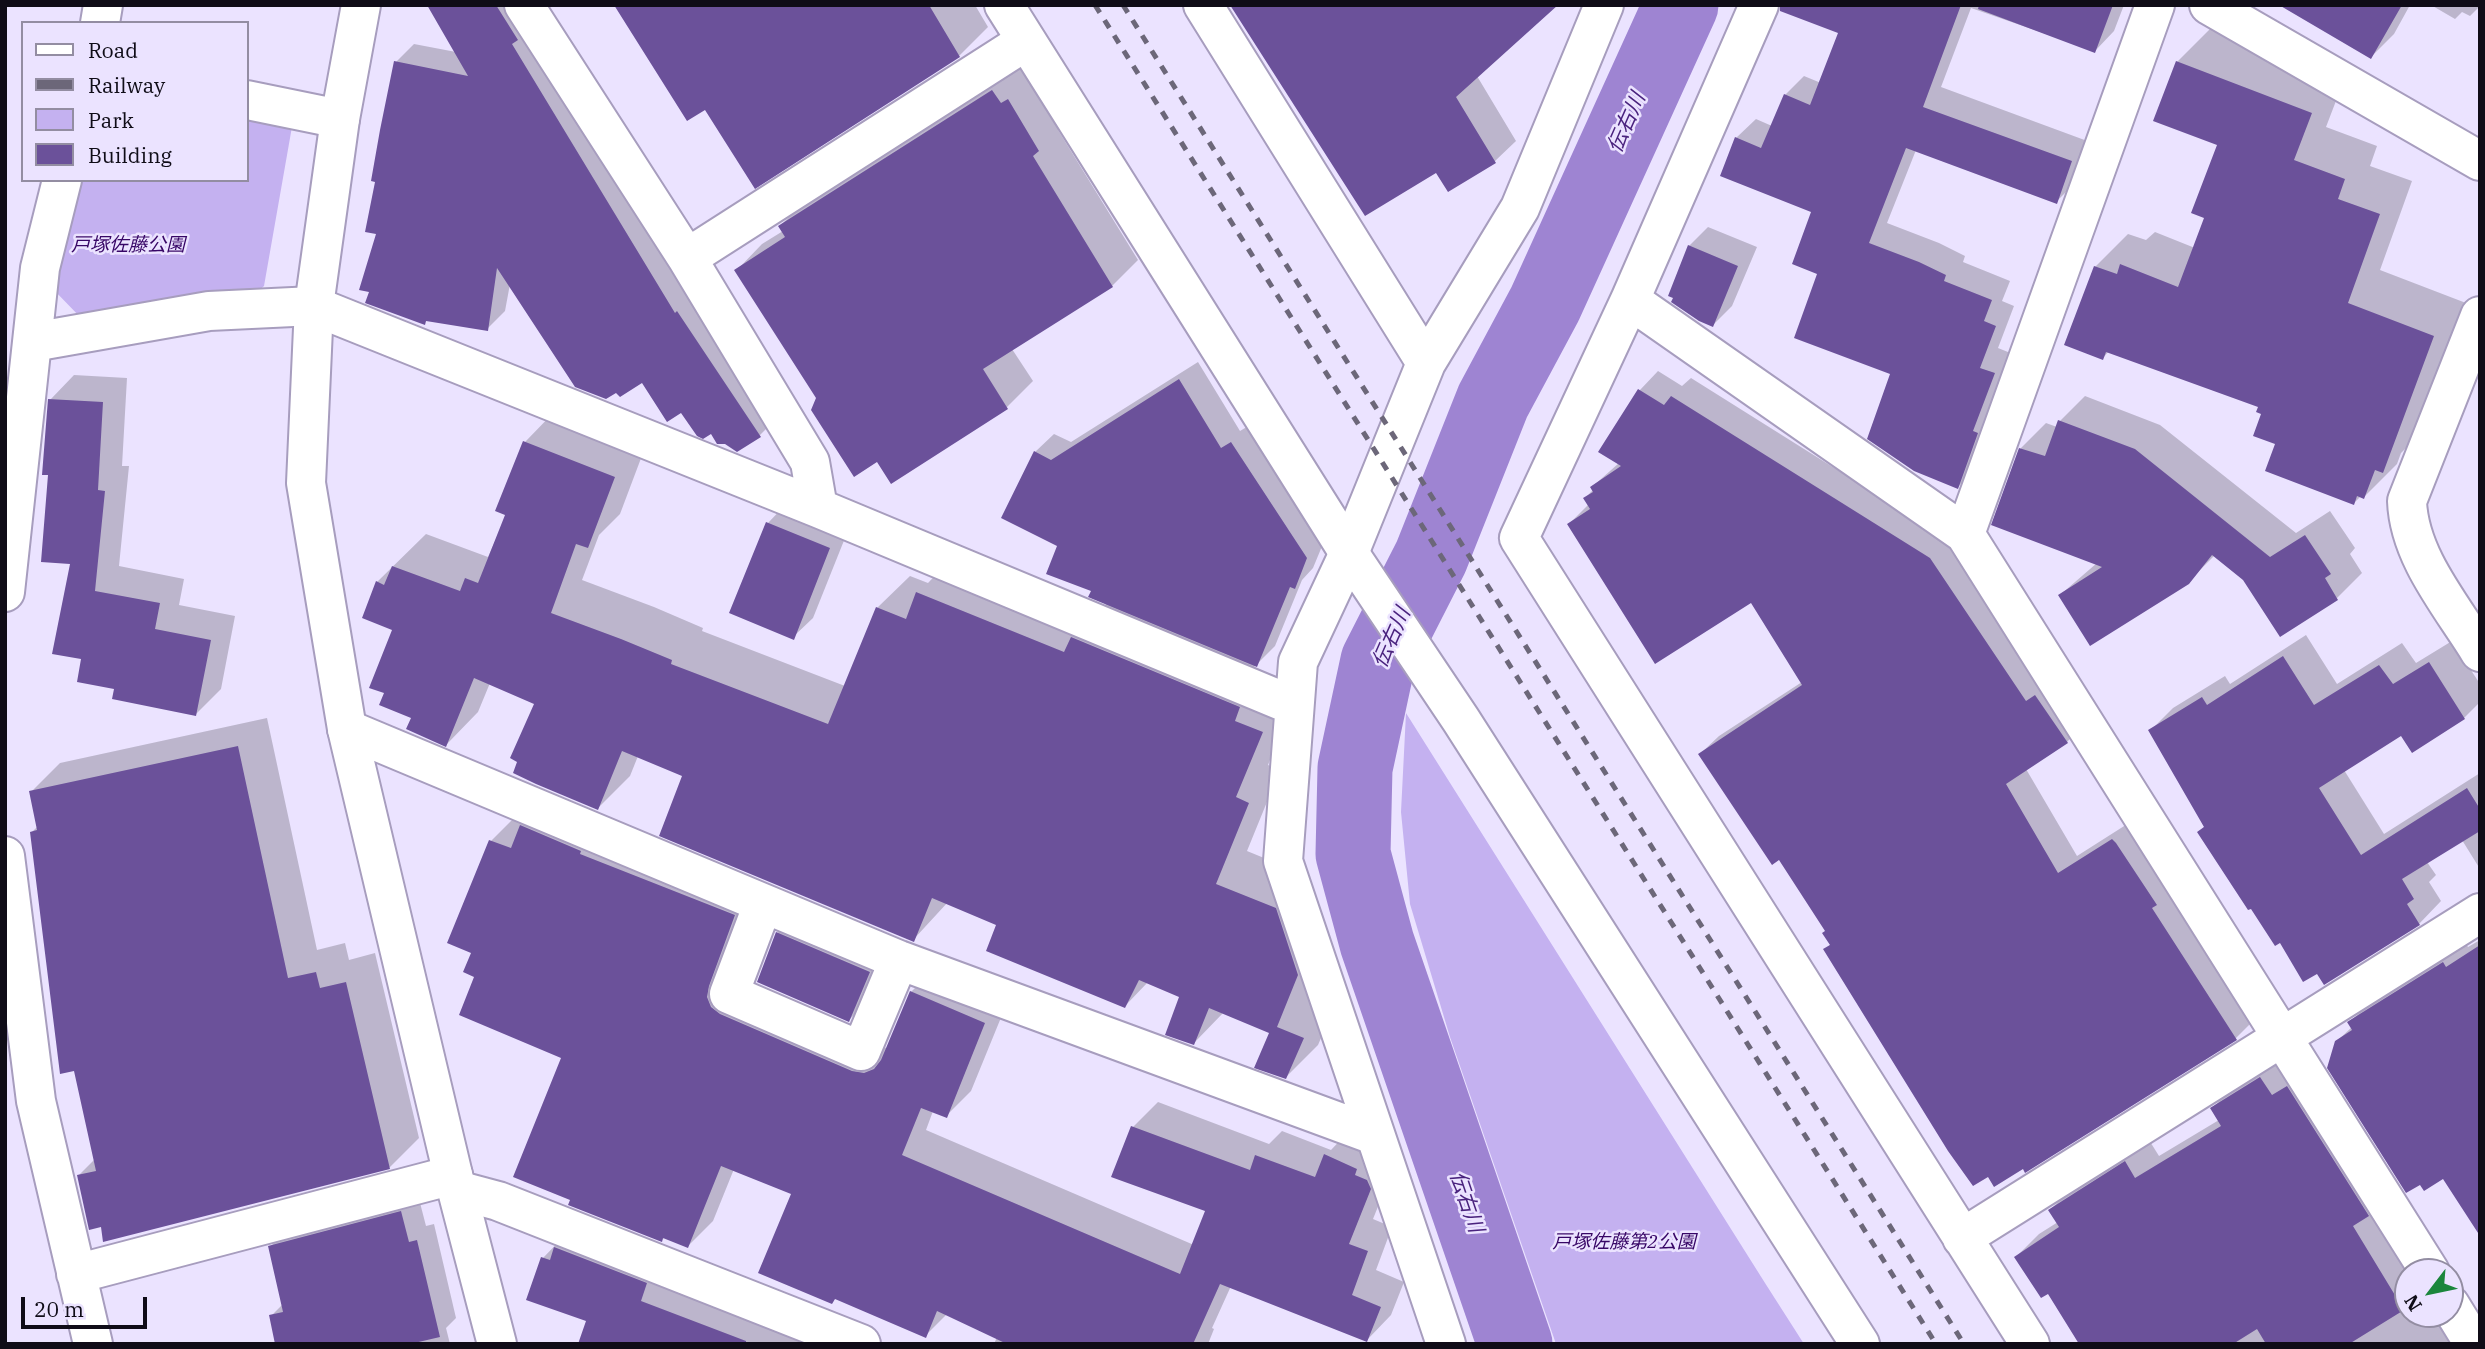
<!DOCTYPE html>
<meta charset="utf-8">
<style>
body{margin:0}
#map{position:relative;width:2485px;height:1349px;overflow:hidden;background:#ebe3ff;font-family:"IBM Plex Serif",serif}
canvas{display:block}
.frame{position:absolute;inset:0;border:7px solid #0f0c17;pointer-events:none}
.legend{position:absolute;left:21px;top:21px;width:228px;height:161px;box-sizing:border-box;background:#ebe3ff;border:2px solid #938da2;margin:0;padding:9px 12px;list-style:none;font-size:21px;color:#0f0c17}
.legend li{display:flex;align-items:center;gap:14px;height:35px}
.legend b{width:35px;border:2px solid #938da2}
.north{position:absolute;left:2394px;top:1258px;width:70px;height:70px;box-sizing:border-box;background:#ebe3ff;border:2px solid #938da2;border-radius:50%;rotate:238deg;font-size:19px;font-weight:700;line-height:28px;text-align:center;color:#0f0c17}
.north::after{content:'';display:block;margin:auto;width:24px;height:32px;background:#1b863c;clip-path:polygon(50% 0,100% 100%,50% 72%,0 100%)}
.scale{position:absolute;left:21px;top:1297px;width:126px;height:32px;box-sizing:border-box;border:4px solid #0f0c17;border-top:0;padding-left:9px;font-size:21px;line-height:24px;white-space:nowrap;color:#0f0c17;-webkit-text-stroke:5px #ebe3ff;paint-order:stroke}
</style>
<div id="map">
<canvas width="2485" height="1349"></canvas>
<div class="frame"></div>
<ul class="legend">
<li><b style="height:9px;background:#fff"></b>Road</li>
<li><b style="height:9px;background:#6c6779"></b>Railway</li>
<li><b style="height:19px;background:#c4b1f0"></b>Park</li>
<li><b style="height:19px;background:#6b519a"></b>Building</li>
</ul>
<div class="north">N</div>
<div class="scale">20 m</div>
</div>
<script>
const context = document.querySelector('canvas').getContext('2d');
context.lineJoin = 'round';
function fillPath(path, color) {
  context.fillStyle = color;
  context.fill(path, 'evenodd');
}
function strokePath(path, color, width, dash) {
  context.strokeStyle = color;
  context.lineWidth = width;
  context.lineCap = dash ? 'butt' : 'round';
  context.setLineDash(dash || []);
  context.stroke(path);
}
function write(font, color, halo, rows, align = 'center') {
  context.font = font + ' "IBM Plex Serif","Noto Sans JP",serif';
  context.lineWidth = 5;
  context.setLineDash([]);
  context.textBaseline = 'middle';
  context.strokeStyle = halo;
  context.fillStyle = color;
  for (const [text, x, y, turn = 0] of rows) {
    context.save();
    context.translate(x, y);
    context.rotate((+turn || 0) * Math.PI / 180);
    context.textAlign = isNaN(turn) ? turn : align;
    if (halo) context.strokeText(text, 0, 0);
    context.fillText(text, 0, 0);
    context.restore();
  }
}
fillPath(new Path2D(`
 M247,112L293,121L264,286L253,296L82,319L52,288L74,180H247Z
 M1406,713L1765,1283L1804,1344H1556L1450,1037L1410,904L1401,812Z`), '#c4b1f0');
fillPath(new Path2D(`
 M429,5H523L778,417L760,435L711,432L510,284L505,311L487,329L427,320L424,323L371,291L378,233L377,181L396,62L414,44L456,52Z
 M616,5H975L988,27L959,56L755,186L706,107Z
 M1233,5L1477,76L1516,141L1495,161L1449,190L1437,170Z
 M1821,5H2124L2114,31L2095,51L1971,8L1941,87L2090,142L2076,182L2056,202L1916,150L1887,223L1939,243L1965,256L1963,262L2010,281L2002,301L2014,306L1998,348L2013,354L1977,467L1958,487L1892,373L1820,273L1814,211L1736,138L1756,119L1772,126L1785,95L1804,76L1821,83L1840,32Z
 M2299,5H2410L2394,34L2371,57Z
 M2431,5H2480V6L2470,16L2462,12L2455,19Z
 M2210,29L2344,80L2326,127L2377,146L2370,166L2412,181L2380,270L2466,303L2416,438L2401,453L2397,464L2364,497L2361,496L2354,503L2278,443L2260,406L2109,351L2103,358L2095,267L2128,234L2146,240L2155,232L2195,248L2206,217L2219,144L2177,62Z
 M1018,65L1027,79L1035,74L1064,124L1058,130L1138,260L1112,286L1012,349L1033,381L1007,407L892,481L877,460L818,398L737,270L762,244L783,231L780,226L806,200Z
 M1708,227L1757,247L1732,306L1713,325L1689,246Z
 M1198,362L1240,431L1250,425L1325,539L1313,568L1302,580L1275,646L1254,667L1272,675L1266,688L1294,699L1268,765L1280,770L1247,851L1308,876L1335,1006L1318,1045L1286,1077L1271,1032L1224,1012L1194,1043L1181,996L1148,982L1125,1006L999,924L948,902L913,940L684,775L638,756L630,776L598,808L536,703L490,683L478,712L446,745L386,692L394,629L377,582L426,534L488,557L507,514L525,442L557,409L646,445L620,514L599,535L582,580L654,607L703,628L702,631L845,686L877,608L910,576L928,583L950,560L1092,618L1107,603L1093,590L1059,545L1035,452L1054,434L1071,442Z
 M1658,371L1682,386L1691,378L1949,540L2085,723L2067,742L2026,769L2077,856L2132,821L2255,1019L2236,1038L2025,1170L1825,949L1831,944L1827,931L1780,858L1700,754L1719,736L1802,682L1751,601L1569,524L1589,504L1585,498L1593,490L1592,487L1619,463L1601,451L1640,390Z
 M74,375L127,378L122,466H129L119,566L184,579L179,605L235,616L221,689L196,714L116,688L83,658L72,563L50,473V400Z
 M2085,396L2160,425L2296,533L2330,511L2355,548L2350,554L2362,573L2337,598L2244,579L2215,555L2187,583L2060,595L2097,563L1994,524L2021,448L2046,423L2057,427L2060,421Z
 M787,503L849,528L813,618L793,637L732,612L768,523Z
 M2306,635L2337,684L2402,643L2416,663L2452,641L2480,684V702L2464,718L2412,751L2401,733L2344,770L2384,834L2480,773V869L2462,840L2427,862L2436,875L2429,882L2441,901L2419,924L2317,971L2280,941L2199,832L2205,826L2150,731L2173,708L2225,676L2230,684Z
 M267,718L317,950L345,943L349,960L375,953L419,1138L390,1167L102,1225L79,1175L95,1159L32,832L38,826L31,792L60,763Z
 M516,816L759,890L736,982L878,1047L888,1048L911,992L936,967L1009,998L971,1091L946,1116L933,1111L926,1130L1194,1245L1207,1210L1133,1127L1158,1102L1269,1144L1282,1131L1331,1150L1350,1130L1395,1164L1373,1219L1392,1227L1376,1270L1404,1282L1391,1315L1367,1340L1231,1286L1212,1328L1214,1329L1208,1344H994L997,1337L947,1314L925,1336L793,1193L734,1169L713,1221L688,1246L665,1237L662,1240L563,1057L477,976L473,952L491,841Z
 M797,914L889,952L868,1001L849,1020L777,933Z
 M2480,940V1223L2336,1042L2352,1027L2349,1023L2371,1001L2465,942L2468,947Z
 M2284,1055L2408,1272V1314H2443L2480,1344H2086L2048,1291L2016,1257L2039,1234L2058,1222L2050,1210L2073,1187L2149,1140L2159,1156L2219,1120L2212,1108L2235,1086Z
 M418,1195L426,1226L434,1224L456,1318L446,1328L450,1344H277L271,1316L283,1304L270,1247L287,1230Z
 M567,1233L850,1344H586L588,1320L543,1258Z`), '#0003');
strokePath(new Path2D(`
 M1515,1344L1377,943L1353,854L1355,768L1378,661L1431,557L1493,401L1545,304L1681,5`), '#9e84d2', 75);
fillPath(new Path2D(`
 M427,5H496L518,40L512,44L675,313L677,311L761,437L737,452L725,444H717L711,434L703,439L697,436L681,413L667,422L642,383L620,397L616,393L606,399L575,387L497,268L488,331L426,321L425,325L365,303L369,292L359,290L376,234L365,232L375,182L371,181L380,130L394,61L468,76Z
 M614,5H929L960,57L755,189L705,110L687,121Z
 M1230,5H1558L1456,97L1496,163L1448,192L1436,173L1365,216Z
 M1780,5H1961L1923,107L2072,161L2057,204L1906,148L1869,243L1919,262L1946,275L1944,281L1992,300L1984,321L1996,326L1980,368L1995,373L1973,431L1978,433L1958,489L1914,471L1867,439L1890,374L1794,338L1817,274L1792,264L1811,212L1720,176L1735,137L1761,148L1784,94L1810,105L1838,33L1780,11Z
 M1979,5H2113L2095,53L1978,9Z
 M2279,5H2402L2371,59Z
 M2176,61L2312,113L2294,160L2345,179L2338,199L2380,214L2348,303L2434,336L2383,473L2375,470L2364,499L2357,496L2354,505L2265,471L2275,444L2253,436L2261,414L2256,412L2258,407L2106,352L2103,360L2064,345L2094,266L2117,274L2120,264L2178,287L2204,218L2191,213L2217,145L2153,121Z
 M992,90L1001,103L1008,99L1039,151L1033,156L1113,287L983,369L1008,409L891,484L877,462L854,477L811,410L816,398L734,270L785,237L778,226Z
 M1688,245L1738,266L1713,327L1699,321L1671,302L1673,298L1668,296Z
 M1179,379L1221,448L1231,442L1307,558L1295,589L1290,587L1257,667L1088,597L1091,591L1046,574L1057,546L1001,518L1034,451L1051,460Z
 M1638,389L1664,405L1671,396L1930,558L2026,701L2035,695L2068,743L2006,784L2058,873L2112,839L2116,843L2157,905L2152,908L2237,1040L2025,1173L2023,1169L1994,1187L1988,1177L1973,1186L1948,1151L1823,949L1830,945L1822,933L1825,931L1779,860L1772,865L1698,754L1802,685L1751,603L1655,664L1567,524L1590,509L1583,498L1593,492L1590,487L1621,466L1598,452Z
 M48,399L103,402L98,490L105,491L95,591L160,603L155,629L211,640L196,716L112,699L114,689L77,682L81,659L52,654L70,564L41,562L48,475H42Z
 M2058,420L2135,449L2270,557L2305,535L2331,574L2325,578L2338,600L2280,637L2243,580L2212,555L2189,584L2090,646L2058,595L2102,567L1991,525L2019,448L2045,456Z
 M523,441L615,477L588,548L576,544L551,613L621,639L672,660L671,664L828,724L876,607L906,619L916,592L1064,652L1071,637L1240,707L1235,721L1263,732L1236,797L1249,803L1216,884L1276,908L1298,975L1277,1027L1304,1038L1286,1079L1254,1068L1269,1033L1209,1008L1194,1045L1165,1035L1179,997L1139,980L1125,1008L986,951L996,925L932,898L914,942L659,836L682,776L622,751L598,810L536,784L513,773L517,762L510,758L534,704L474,678L446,747L406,729L411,718L379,705L384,693L369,688L392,630L362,618L376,581L384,585L392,566L460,591L465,578L478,583L505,515L495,511Z
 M766,522L830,548L794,640L729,613Z
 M2283,656L2314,705L2379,665L2393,684L2429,662L2465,719L2412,753L2401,736L2319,788L2361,855L2467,788L2480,809V831L2402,879L2414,899L2407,904L2420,925L2324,985L2317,974L2303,982L2280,943L2275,946L2251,909L2248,910L2197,832L2204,827L2148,730L2202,697L2207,705Z
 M238,746L288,978L316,972L320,988L346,982L390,1169L103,1242L101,1227L89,1230L77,1175L96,1171L74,1071L60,1074L30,832L37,830L29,791Z
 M520,825L581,851L580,854L735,915L709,986L707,997L711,1007L720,1014L852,1071L864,1073L874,1069L881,1060L910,991L985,1023L947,1118L921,1108L902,1155L1180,1274L1205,1211L1111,1177L1131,1126L1250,1170L1255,1155L1315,1177L1324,1154L1357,1169L1355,1175L1367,1180L1371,1189L1349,1244L1368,1251L1352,1295L1381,1307L1367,1342L1220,1284L1193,1344H1007L937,1311L926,1338L835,1299L832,1304L758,1273L791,1194L721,1166L688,1248L663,1238L662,1242L568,1205L570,1200L513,1177L561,1058L459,1015L474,977L463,972L471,953L447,943L489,840L511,848Z
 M776,932L870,972L849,1022L757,982Z
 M2480,945V1236L2443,1179L2424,1191L2420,1185L2406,1193L2327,1068L2335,1041L2352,1030L2347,1022L2443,962L2446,967Z
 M2260,1077L2272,1095L2287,1086L2369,1216L2353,1226L2404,1310L2349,1344H2266L2257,1329L2233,1344H2079L2048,1294L2041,1298L2014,1257L2059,1227L2048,1210L2125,1161L2135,1178L2221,1126L2210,1108Z
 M401,1211L409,1242L417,1240L440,1337L410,1344H275L269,1315L283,1312L268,1246Z
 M554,1247L647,1283L641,1301L746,1341V1344H578L586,1321L526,1300L541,1257L550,1260Z`), '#6b519a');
const street = new Path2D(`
 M524,5L687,258L810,462L818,508
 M1203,5L1426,363
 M1759,5L1630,300L1519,538L2030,1344
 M2209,5L2480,161
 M100,23L103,5
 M247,100L340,119
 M687,258L1026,41
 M1630,300L1965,534L2430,1272
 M33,342L209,311L314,306L818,508L1294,706
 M1965,534L2155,5
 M5,592L40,268L62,180
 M347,729L899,960L1374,1135
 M5,856L36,1101L93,1344
 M763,904L729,994L861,1051L899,960
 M457,1190L498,1201L861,1344
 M1962,1238L2480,913
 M76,1274L453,1175
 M2450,1305L2474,1344
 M1446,1344L1283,861L1298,662L1349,553L1426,363L1520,208L1604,5`);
const secondary = new Path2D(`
 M361,5L340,119L314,306L306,483L347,729L453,1175L497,1344
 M1004,5L1349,553L1461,720L1860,1344
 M2480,316L2407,501C2409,557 2452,606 2480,652`);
strokePath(street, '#a79dbe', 42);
strokePath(secondary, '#a79dbe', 42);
strokePath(street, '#fff', 38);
strokePath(secondary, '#fff', 38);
strokePath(new Path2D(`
 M1095,5L1936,1344
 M1123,5L1964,1344`), '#6c6779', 5, [9, 9]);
write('italic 19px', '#370666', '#ebe3ff', [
 ["戸塚佐藤公園",128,246],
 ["戸塚佐藤第2公園",1624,1243]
]);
write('italic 21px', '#4a237e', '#ebe3ff', [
 ["伝右川",1627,123,-66],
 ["伝右川",1392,638,-66],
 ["伝右川",1466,1202,71]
]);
</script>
